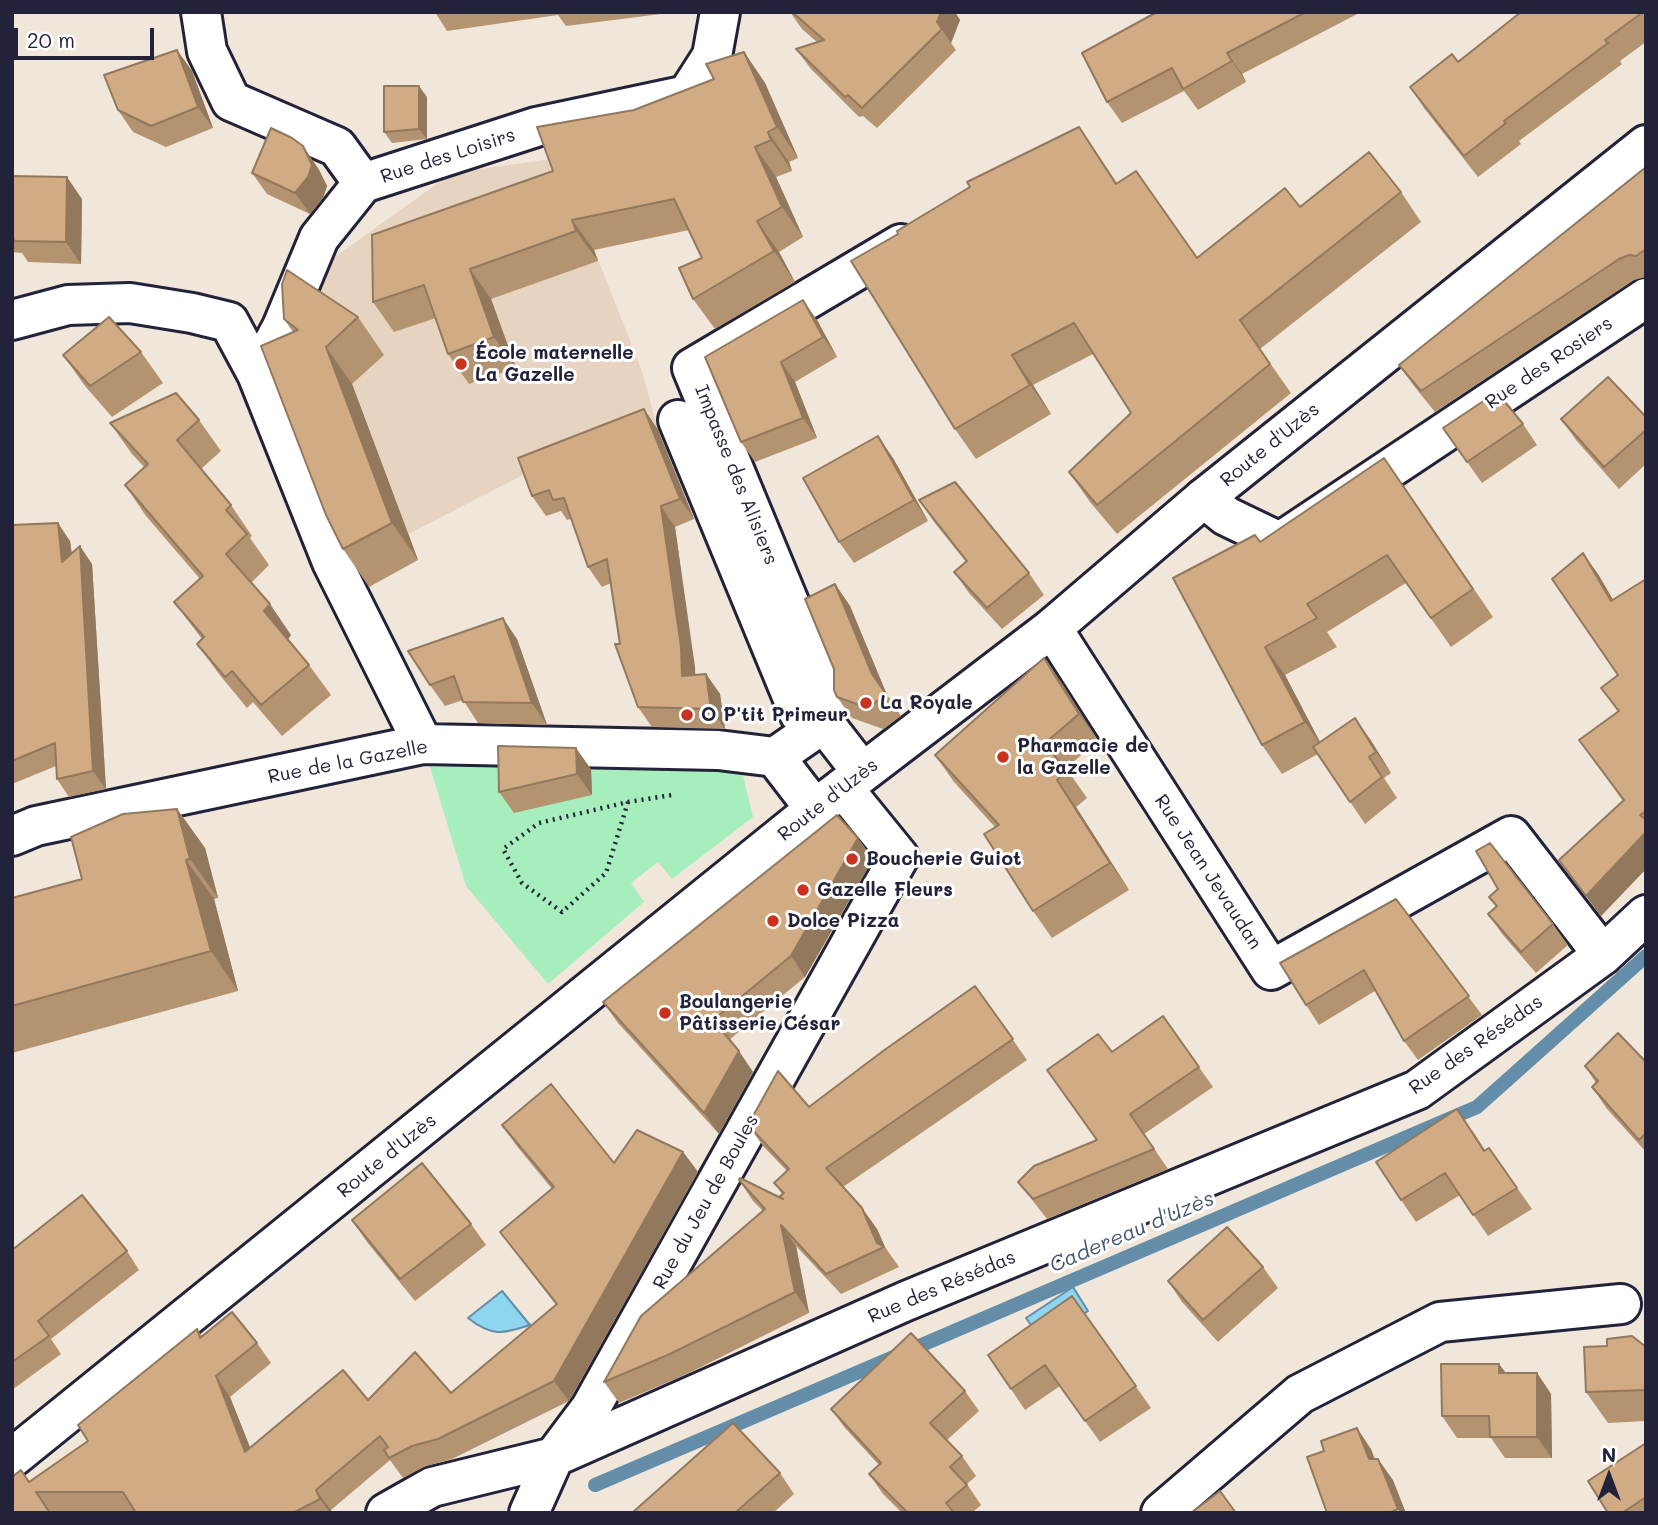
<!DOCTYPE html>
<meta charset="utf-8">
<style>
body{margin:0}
#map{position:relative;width:1658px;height:1525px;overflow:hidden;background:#f1e6da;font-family:Mali,sans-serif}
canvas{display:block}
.frame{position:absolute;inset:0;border:14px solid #22223b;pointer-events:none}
.north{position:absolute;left:1574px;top:1441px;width:70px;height:70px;-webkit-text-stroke:5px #fff;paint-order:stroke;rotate:0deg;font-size:19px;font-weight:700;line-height:28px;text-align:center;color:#22223b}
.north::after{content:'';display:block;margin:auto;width:24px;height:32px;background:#22223b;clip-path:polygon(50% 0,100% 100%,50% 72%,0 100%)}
.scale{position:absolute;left:14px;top:28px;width:140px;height:32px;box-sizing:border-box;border:4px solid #22223b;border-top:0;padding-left:9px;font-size:21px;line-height:24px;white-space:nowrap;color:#22223b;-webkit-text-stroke:5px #fff;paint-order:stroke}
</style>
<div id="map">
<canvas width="1658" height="1525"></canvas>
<div class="frame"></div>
<div class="north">N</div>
<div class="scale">20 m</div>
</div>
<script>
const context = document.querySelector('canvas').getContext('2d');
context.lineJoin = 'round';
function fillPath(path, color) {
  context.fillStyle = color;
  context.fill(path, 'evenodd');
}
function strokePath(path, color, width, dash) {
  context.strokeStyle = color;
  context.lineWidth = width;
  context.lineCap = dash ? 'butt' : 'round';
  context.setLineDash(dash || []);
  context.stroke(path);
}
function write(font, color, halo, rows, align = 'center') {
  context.font = font + ' Mali,sans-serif';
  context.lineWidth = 6;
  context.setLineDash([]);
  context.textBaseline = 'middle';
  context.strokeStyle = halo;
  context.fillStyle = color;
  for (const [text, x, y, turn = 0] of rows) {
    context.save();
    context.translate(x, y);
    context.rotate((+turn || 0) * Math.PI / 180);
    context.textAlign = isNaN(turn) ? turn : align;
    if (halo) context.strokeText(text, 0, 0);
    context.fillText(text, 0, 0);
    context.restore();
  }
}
fillPath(new Path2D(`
 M558,158L642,371L658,430L552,460L354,562L288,384L324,265L452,173Z`), '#e7d4c0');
fillPath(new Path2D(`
 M455,762L741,767L753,817L672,879L658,862L631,883L644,902L548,984L466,886L430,767Z`), '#a6efbd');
const water = new Path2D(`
 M1073,1287L1088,1311L1042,1341L1026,1318Z
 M502,1291L530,1325C503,1334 492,1337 468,1318Z`);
fillPath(water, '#8ed5f0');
strokePath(water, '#638da8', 2);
strokePath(new Path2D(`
 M595,1485L1477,1107L1646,956`), '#638da8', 14);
const minor = new Path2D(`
 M201,12L207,51L231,101L337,147L363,183
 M12,320L68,305L130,303L192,313L229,322L257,374L332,562L423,744
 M257,374L282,327L319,238L363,183L536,127L687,95L712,56L720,12
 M678,420L799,713L824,723L862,772
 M1204,498L1226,516L1280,542L1646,298
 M1052,628L1271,970L1511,836L1603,955
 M824,723L829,699L692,368L901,244
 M775,757L815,809
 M12,836L36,826L423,744L718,750L775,757L824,723
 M386,1513L432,1487L554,1457L906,1301L1417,1090L1603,955L1646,915
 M529,1513L554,1457L590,1409L899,857L843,788
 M1161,1513L1300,1394L1440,1322L1621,1304`);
const major = new Path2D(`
 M12,1458L815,809L1052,628L1204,498L1646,145`);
strokePath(minor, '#22223b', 44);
strokePath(major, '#22223b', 44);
strokePath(new Path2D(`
 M628,802L606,873L562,912L522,883L503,849L539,823L628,802L672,795`), '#22223b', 4.5, [2, 5]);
strokePath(minor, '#fff', 38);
strokePath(major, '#fff', 38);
fillPath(new Path2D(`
 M435,12H677L566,26L558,15L447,31Z
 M790,12H955L960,20L951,43L956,50L877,128L863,116L859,117L811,69L796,49L817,42L802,29Z
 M1157,12H1361L1242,74L1246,82L1198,110L1184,91L1122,123L1107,102Z
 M1521,12H1646V42L1620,61L1622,64L1519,141L1521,144L1478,177L1424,108L1410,87L1458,62Z
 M177,50L192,71L213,128L166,147L133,132L118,110Z
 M744,52L765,83L798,158L789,162L792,171L776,177L803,237L779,252L795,282L715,329L693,299L702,258L689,230L594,250L598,261L491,299L516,368L469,384L448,354L436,318L394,332L373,302L553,171L634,110L714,79Z
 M427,97V139L392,143L384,132Z
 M1079,127L1117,183L1197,258L1300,207L1401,192L1421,222L1260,349L1291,393L1117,534L1090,502L1069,472L1131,413L1093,354L1033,385L1051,414L976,459L955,429Z
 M1646,167V277L1634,280L1435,412L1414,386L1399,365Z
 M318,168L327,186L323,198L310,214L267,194L252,173Z
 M12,176L82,199L81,264L28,262L22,253L12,252Z
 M358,317L384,355L352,384L418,560L369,587L343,549L293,332L284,319Z
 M817,320L837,357L795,382L817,438L755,462L741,442L705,357Z
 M141,352L163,383L112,417L85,386L63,355Z
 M644,409L658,430L694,519L675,527L695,675L706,674L720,694L725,729L652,727L638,707L620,644L611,583L602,587L588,567L571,519L567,520L561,511L546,516L532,496Z
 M1646,417V464L1619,489L1576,440L1561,419Z
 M199,420L221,451L201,469L231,505L252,536L250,538L269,565L251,583L291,635L288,639L309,665L331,695L282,736L253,702L247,708L219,674L197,644L202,639L174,602L200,579L146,516L125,485L144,467L132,454L110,423Z
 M1523,424L1537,445L1482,483L1443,428Z
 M893,458L928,521L854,563L839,542Z
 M1404,486L1493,617L1451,647L1406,583L1327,632L1337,647L1285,675L1320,742L1370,739L1391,773L1384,778L1397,798L1365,824L1318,754L1282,774L1262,745L1260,542Z
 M919,500L1029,573L1044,595L1002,629L969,593L954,572L966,562L934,522Z
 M70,541L72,553L92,564L106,789L69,797L57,779L56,766L12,784V574Z
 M1598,574L1613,600L1646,579V869L1601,916L1559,860L1623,801L1579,740L1618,712L1601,688L1618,675Z
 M835,584L850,606L887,695L901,716L883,729L852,718L837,697Z
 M517,639L547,725L478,723L463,700L445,706L430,685Z
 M1044,658L1063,685L1098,741L1066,768L1087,798L1076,807L1129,890L1052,938L1033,911L995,827L954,782L935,755Z
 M591,769L592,795L514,813L499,792Z
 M177,809L205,848L218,898L214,899L238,991L12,1053V898L82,879Z
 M858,838L873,859L805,977L729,1040L753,1072L719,1134L618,1023L603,1002Z
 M1489,897L1553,924L1568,945L1536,973L1503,935L1488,914L1496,906Z
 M1396,899L1482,1015L1418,1060L1404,1041L1375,991L1319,1025L1306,1005Z
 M975,986L1027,1060L843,1187L862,1208L877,1229L885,1247L899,1267L841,1294L796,1246L809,1313L685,1375L619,1403L604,1382L763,1211L753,1201L739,1180L782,1198V1194L774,1183L787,1171L763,1146L748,1125L809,1107Z
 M1163,1016L1213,1087L1144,1134L1168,1169L1047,1219L1018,1182L1097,1140L1112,1052Z
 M1646,1062V1152L1607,1109L1592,1087L1596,1083L1585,1066Z
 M502,1125L614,1163L683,1152L698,1172L569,1401L452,1459L426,1466L403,1478L390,1460L331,1510L332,1513L50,1512L29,1482L88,1441L197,1329L202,1336L257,1343L271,1363L230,1397L250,1448L368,1400L451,1393L556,1305L515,1252L500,1232L552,1189L516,1145Z
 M1472,1130L1485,1150L1489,1148L1532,1209L1488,1236L1460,1195L1416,1222L1401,1200Z
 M352,1220L471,1224L486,1245L415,1301L367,1242Z
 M12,1250L127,1251L139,1270L51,1339L61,1354L12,1390Z
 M1263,1267L1278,1288L1218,1342L1182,1302L1168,1281Z
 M1072,1296L1151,1408L1100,1442L1060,1386L1025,1410L988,1355Z
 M1646,1347V1421L1608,1423L1586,1392Z
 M1499,1364L1506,1373H1537L1551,1394L1552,1458H1505L1491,1438H1457L1442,1416Z
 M965,1391L979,1411L947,1440L962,1456L976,1476L967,1484L981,1505L972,1513H902L883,1494L869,1474L879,1465L845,1428L831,1409Z
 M1646,1443V1513H1608Z
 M780,1473L794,1494L773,1513H632Z`), '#b49371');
fillPath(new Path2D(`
 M941,12H955L960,20L951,43L937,22Z
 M177,50L192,71L213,128L198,107Z
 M744,52L765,83L798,158L777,127Z
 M1227,53L1242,74L1246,82L1232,61Z
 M419,86L427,97V139L419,129Z
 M768,132L789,162L792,171L771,140Z
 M303,146L318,168L327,186L323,198L310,214L295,193Z
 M755,147L776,177L803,237L782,207Z
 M67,177L82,199L81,264L66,242Z
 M572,220L594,250L598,261L576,231Z
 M757,221L779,252L795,282L774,251Z
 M470,269L491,299L516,368L494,337Z
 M803,300L817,320L837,357L823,337Z
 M326,347L352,384L418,560L392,523Z
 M1012,355L1033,385L1051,414L1030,385Z
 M781,362L795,382L817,438L803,418Z
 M644,409L658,430L694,519L680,499Z
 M878,436L893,458L928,521L914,500Z
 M661,506L675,527L695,667L696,696L682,676Z
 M58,523L70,541L74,580L62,562Z
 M80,546L92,564L106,789L93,771Z
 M1583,553L1598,574L1626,622L1611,601Z
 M835,584L850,606L887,695L901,716L872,674Z
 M270,604L291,635L286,642L264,611Z
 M503,618L517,639L547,725L532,703Z
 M1265,647L1285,675L1324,750L1305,722Z
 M1044,658L1063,685L1098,741L1079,714Z
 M706,674L720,694L725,729L711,709Z
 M1355,718L1370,739L1391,773L1376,752Z
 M576,748L591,769L592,795L577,774Z
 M1057,780L1076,807L1129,890L1110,863Z
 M177,809L205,848L218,898L190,859Z
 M1646,832V869L1601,916L1586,896Z
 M858,838L873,859L805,977L791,956Z
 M186,860L214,899L238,991L211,951Z
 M739,1051L753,1072L719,1134L704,1113Z
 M683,1152L698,1172L569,1401L554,1381Z
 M862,1208L877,1229L885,1247L877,1243Z
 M781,1225L796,1246L809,1313L795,1292Z
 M1499,1364L1514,1385L1499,1373Z
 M1537,1373L1551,1394L1552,1458L1537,1437Z
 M216,1376L230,1397L260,1472L245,1452Z
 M1357,1428L1371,1449L1383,1480L1369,1459Z
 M1378,1459L1393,1480L1406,1513H1400L1398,1509Z
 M316,1490L331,1510L332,1513H330L320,1499Z`), '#92785c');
const building = new Path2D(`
 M792,12H941L937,22L942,29L862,108L848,95L845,97L796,49L824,40Z
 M1157,12H1306L1227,53L1232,61L1183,89L1172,68L1107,102L1082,53Z
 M1521,12H1643L1605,40L1608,43L1504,121L1506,123L1464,156L1410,87L1452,54L1458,62Z
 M177,50L198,107L151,126L118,110L104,75Z
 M744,52L777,127L768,132L771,140L755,147L782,207L757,221L774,251L693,299L679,268L702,258L674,199L572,220L576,231L470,269L494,337L448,354L424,285L373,302L372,235L553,171L537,127L634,110L714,79L706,64Z
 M384,86H419V129L384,132Z
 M1079,127L1116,184L1136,171L1197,258L1285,188L1300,207L1369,152L1401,192L1240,320L1270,364L1097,505L1069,472L1131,413L1074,323L1012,355L1030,385L955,429L851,261L898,234L897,231L970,187L967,182Z
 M271,128L292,138L303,146L312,165L308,177L295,193L252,173Z
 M1646,167V249L1636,256L1629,255L1619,259L1421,391L1399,365Z
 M12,176L67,177L66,242L14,241L12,232Z
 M287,270L358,317L326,347L392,523L343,549L326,515L261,346L298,330L284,319L282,284Z
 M803,300L823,337L781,362L803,418L741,442L705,357Z
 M109,317L141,352L90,386L63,355Z
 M1608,377L1646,417V430L1604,467L1561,419Z
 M1497,392L1523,424L1467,462L1443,428Z
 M176,393L199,420L177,440L231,505L226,510L247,534L226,554L270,604L264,611L309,665L261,705L232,671L225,677L197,644L204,637L174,602L203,576L125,485L148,464L110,423Z
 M644,409L680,499L661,506L681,647L682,676L706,674L711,709L638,707L615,644H620L607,559L588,567L564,498L553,500L549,490L532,496L518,458Z
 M878,436L914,500L839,542L803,478Z
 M1384,458L1473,589L1431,618L1387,555L1307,604L1317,618L1265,647L1305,722L1262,745L1173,578L1255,535L1260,542Z
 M955,482L1029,573L987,608L954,572L967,561L919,500Z
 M58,523L62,562L80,546L93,771L57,779L55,743L12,761V525Z
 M1583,553L1611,601L1646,579V811L1640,815L1646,820V832L1586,896L1559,860L1624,800L1579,740L1619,711L1601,688L1618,675L1552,579Z
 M835,584L872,674L886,694L868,708L837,697L834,690V669L805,599Z
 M503,618L532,703L463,702L454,676L430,685L408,651Z
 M1044,658L1079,714L1044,744L1068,771L1057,780L1110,863L1033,911L984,834L999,825L935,755Z
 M1355,718L1376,752L1369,757L1382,777L1350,802L1313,747Z
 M498,746L576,748L577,774L499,792Z
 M177,809L190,859L186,860L211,951L12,1006V898L82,879L71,837L123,814Z
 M837,815L858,838L791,956L713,1020L739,1051L704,1113L603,1002Z
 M1490,843L1553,924L1521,952L1488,914L1497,906L1489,897L1498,889L1476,851Z
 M1396,899L1469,996L1404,1041L1364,970L1306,1005L1280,963Z
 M975,986L1013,1039L826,1168L862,1208L877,1243L884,1247L826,1274L781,1225L795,1292L670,1354L604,1382L641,1316L765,1209L739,1180L740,1178L783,1199L780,1196L784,1193L774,1183L789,1169L748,1125L778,1071L809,1107L883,1051Z
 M1163,1016L1199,1067L1130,1114L1154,1149L1033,1199L1018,1182L1034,1166L1097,1140L1047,1070L1098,1034L1112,1052Z
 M1618,1033L1646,1062V1133L1639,1140L1592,1087L1598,1081L1585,1066Z
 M551,1084L614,1163L637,1130L683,1152L554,1381L438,1439L412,1446L389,1458L384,1450L388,1447L380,1436L316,1490L320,1499L293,1513H136L123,1492H36L50,1513H12V1477L21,1470L29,1482L88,1441L78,1425L197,1329L200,1338L232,1312L257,1343L216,1376L245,1452L343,1370L368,1400L415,1352L451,1393L557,1304L500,1232L554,1187L502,1125Z
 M1457,1109L1484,1151L1489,1148L1517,1188L1473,1215L1445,1173L1401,1200L1376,1162Z
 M422,1163L471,1224L400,1279L352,1220Z
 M82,1195L127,1251L38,1321L49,1336L12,1362V1250Z
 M1227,1227L1263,1267L1203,1320L1168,1281Z
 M1072,1296L1136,1386L1085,1421L1045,1365L1011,1389L988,1355Z
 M911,1333L965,1391L930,1423L962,1456L950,1467L967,1485L946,1503L954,1513H908L869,1474L881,1463L831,1409Z
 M1632,1336L1646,1347V1390L1586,1392L1584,1347L1607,1346V1339Z
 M1441,1364H1499V1373H1537V1437H1490L1489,1416H1442Z
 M733,1423L780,1473L735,1513H632Z
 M1357,1428L1369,1459H1378L1398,1509L1389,1513H1347L1346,1512L1327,1513L1307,1457L1324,1451L1321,1441Z
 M1646,1443V1497L1622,1513H1608L1588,1481Z
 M1220,1491L1236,1513H1191Z`);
fillPath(building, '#d1ab83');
strokePath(building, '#92785c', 2);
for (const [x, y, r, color] of [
 [461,364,7,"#c8321e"],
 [866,703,7,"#c8321e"],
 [687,715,7,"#c8321e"],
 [1003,757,7,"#c8321e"],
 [852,859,7,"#c8321e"],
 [803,890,7,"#c8321e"],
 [773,921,7,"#c8321e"],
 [665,1013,7,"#c8321e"]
]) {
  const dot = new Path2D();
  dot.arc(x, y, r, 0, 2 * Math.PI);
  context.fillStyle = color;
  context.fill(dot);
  strokePath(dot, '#fff', 2.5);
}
write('19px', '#22223b', '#fff', [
 ["Rue des Loisirs",448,156,-18],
 ["Rue des Rosiers",1549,363,-34],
 ["Route d'Uzès",1270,445,-39],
 ["Impasse des Alisiers",736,475,68],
 ["Rue de la Gazelle",348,762,-11],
 ["Route d'Uzès",828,800,-38],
 ["Rue Jean Jevaudan",1208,872,57],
 ["Rue des Résédas",1476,1045,-35],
 ["Route d'Uzès",387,1156,-39],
 ["Rue du Jeu de Boules",706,1202,-61],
 ["Rue des Résédas",942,1287,-23]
]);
write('bold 19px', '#22223b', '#fff', [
 ["École maternelle",475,353],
 ["La Gazelle",475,375],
 ["La Royale",880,703],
 ["O P'tit Primeur",701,715],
 ["Pharmacie de",1017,746],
 ["la Gazelle",1017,768],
 ["Boucherie Guiot",866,859],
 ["Gazelle Fleurs",817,890],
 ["Dolce Pizza",787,921],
 ["Boulangerie",679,1002],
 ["Pâtisserie César",679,1024]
], 'left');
write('italic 21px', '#425871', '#fff', [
 ["Cadereau d'Uzès",1132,1232,-23]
]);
</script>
